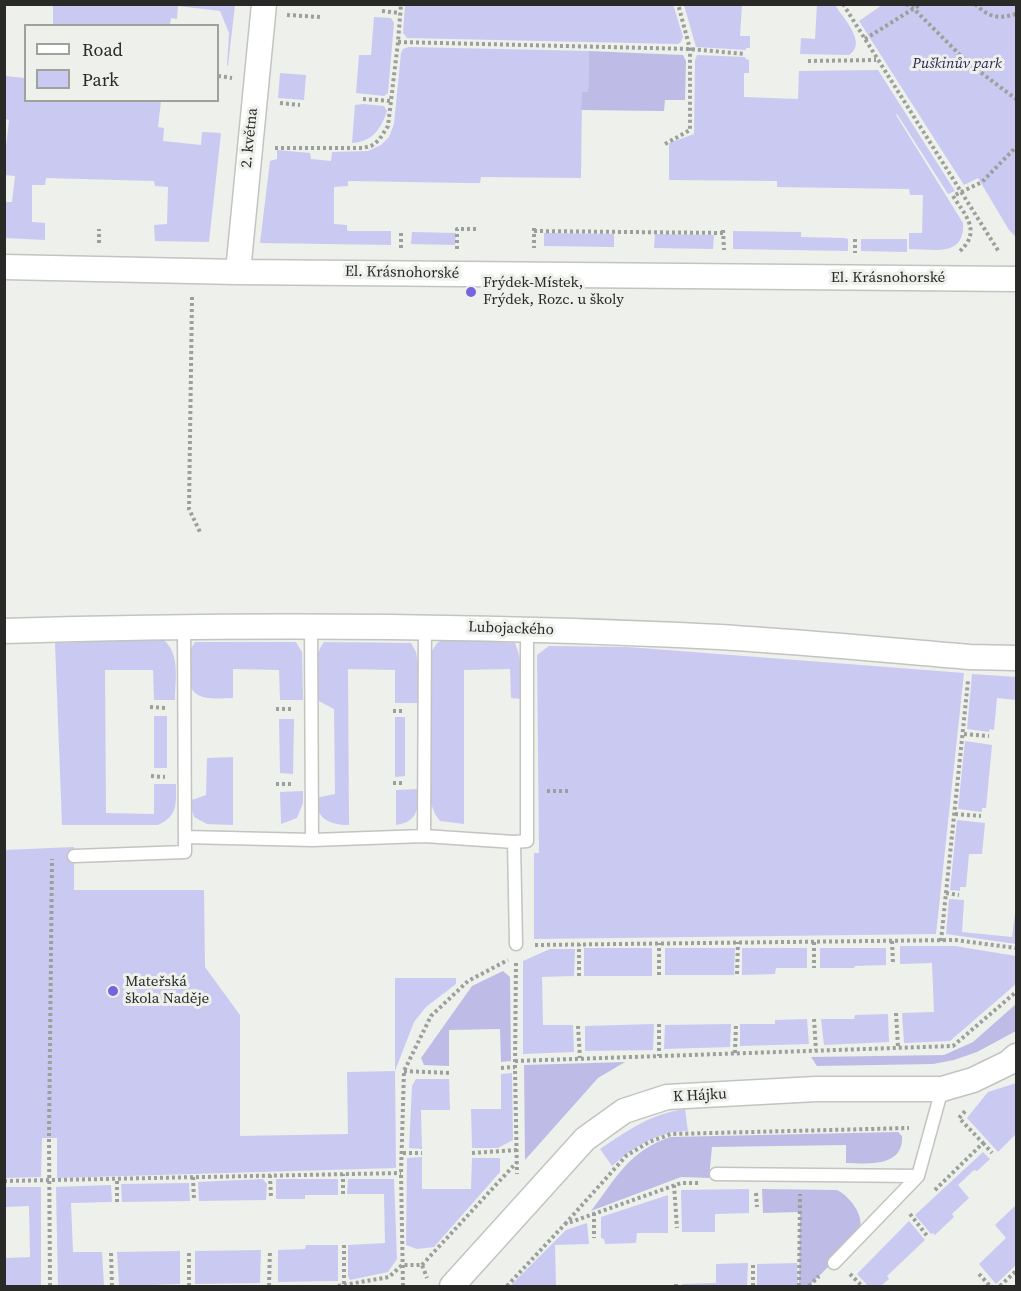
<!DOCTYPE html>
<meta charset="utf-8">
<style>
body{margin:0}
#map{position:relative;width:1021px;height:1291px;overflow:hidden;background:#eef0eb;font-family:"Source Serif 4",serif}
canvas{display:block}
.frame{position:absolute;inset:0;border:6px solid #292a28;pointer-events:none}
.legend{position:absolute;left:24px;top:24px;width:195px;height:78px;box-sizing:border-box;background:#eef0eb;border:2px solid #9fa19d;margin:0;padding:8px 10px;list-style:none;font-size:18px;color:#292a28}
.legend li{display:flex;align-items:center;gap:12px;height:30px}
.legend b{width:30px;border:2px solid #9fa19d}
</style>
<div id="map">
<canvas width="1021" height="1291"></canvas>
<div class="frame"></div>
<ul class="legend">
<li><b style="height:8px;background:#fff"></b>Road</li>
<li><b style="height:16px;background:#cac9f1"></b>Park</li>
</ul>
</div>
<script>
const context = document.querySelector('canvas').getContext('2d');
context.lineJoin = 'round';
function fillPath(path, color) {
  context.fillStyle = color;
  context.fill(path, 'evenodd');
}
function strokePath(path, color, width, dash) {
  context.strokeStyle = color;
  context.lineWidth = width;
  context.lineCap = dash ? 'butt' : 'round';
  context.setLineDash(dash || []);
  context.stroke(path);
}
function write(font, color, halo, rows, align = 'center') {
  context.font = font + ' "Source Serif 4",serif';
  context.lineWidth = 6;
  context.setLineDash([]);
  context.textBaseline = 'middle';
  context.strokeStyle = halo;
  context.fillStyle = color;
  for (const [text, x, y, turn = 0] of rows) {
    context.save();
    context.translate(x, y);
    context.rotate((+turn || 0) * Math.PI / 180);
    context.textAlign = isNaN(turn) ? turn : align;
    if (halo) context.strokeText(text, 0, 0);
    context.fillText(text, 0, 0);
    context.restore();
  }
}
fillPath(new Path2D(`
 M673,4L683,37L681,42L678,44L407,38L403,33L405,5Z
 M53,5H235L228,66H227L229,33L220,11L178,6L177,19L171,18L170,25L53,26Z
 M684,5H742L740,36H750V48H746V50L696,47Z
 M817,5H835C843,18 868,43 849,55L800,54L801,38L815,39Z
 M882,5H1016V237L1009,230L978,178L964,185L859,21Z
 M374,17L391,18L394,23L388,93L384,96L356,93L359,55H371Z
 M409,47L589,51L588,92L582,93L581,178L481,177L480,183H469L348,181V186L334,187V224L347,225V230L349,231H391V245L260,243L270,161L277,159V150L310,153L311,159L331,161L332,152L368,151L381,145L389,137L394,124L401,53L403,49Z
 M697,55L745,57L746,59L749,60V73H744V97L798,99L799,71L878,70L955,191L948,194L897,114L896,115L963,223C965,258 933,249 909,249V233H922L923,195H910L909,189L777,187V181L669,180V143L694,134L695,60Z
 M280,73L306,75L304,100L278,98Z
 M5,76L25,78L26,100L161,101L158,127L164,128L163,141L201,145L202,132L221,133L209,242L155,241L154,225L167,224L168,187L155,186L154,181L46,178L45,185H32V222L45,223V240L5,238V202H12L15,176L5,175V154L9,120L5,119Z
 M363,104L384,106L387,111C381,129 372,142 352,143L355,105Z
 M733,231L801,232V237L844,238L848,239V251L733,249Z
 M412,232L456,233L455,245L411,244Z
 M544,233L614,234V247L544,246Z
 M655,234L714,235L713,249L654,248Z
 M861,239H907V252L861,251Z
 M162,639C181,652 175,680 175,700H154L153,670H105L106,813L154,814V784H176C176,804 178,816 158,825H62L55,643Z
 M445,639L515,643C523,661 521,680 521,699L511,698L510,669L464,670V824L440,821L435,814L431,804L432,651L437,643Z
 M195,642H296L302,652L303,700H280L279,670L233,669V698C209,699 187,702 188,670C189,659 188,652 195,642Z
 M324,642L411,643L416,652L418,664V703H395V670L348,669L349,825C330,825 316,819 316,798L335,794L334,709L315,699C315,679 312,658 324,642Z
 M549,646L628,647L964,673L936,934L534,939V853H539L537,655Z
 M972,674L1016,677V700L997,698L994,730L990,729L989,732L967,729Z
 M154,716H167V768H154Z
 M395,717H405V776L395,777Z
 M279,719H294L293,774L280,773Z
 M965,741L992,745L986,808H982V812L958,809Z
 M233,757V825L207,824L194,817L189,801L206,795L207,758Z
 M418,789C419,808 418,822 396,825V790Z
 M303,791V803L297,818L281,824L280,792Z
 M957,820L985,823L982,854H969L966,887H960V891L950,890Z
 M74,847V890H204L205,967L240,1015V1136L348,1134L347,1072L395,1071V978H456V984L426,1007L414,1022L395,1071L396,1168L57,1178V1138H42L41,1177L5,1178L4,850Z
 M949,899L964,900L962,932L1012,937L1016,905V944L946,934Z
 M900,946H955L1016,956V984L950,1041L904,1043L902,1013L934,1012L932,963L900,964Z
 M584,948H652V976H584Z
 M665,948H735L734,975H665Z
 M742,948H807V968H776L775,974L742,975Z
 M820,948H886V965L855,966L854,968H820Z
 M550,949H575L574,976L542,977L543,1025H573L574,1052L523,1054V961Z
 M888,1014L889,1042L824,1045L821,1019H854L855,1015Z
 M807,1019L809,1044L740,1046V1024H775V1020Z
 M654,1024L653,1050L585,1051V1026Z
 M731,1024L730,1047L664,1049L665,1025Z
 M512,1073L513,1140L498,1148H472L471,1109H501V1074Z
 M416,1079H449L450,1110H421L422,1149L409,1148L412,1086Z
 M1016,1083V1134L998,1152L967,1118L988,1092Z
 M685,1109L688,1131C658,1131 634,1147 612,1166L600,1149C627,1131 652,1113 685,1109Z
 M983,1152L990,1159L977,1171L974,1170L958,1185L969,1198L952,1214L954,1217L935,1235L933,1233L931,1234L915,1215Z
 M422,1157V1189H471L472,1158H500V1172L434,1247L417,1249L406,1245L407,1158Z
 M263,1179L267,1184L266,1200L199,1201L198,1182Z
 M276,1179H338V1195H305V1199H276Z
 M348,1179H394L397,1259L388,1272L350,1280L348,1276V1245L385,1243L384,1194H347Z
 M189,1183L190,1201L122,1202L121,1184Z
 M111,1185L112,1202L71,1203L73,1252H102L104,1286H58L56,1187Z
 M5,1187H41V1286H5V1258L30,1257L29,1206L5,1207Z
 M749,1189V1213L715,1214V1232H682L681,1190Z
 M668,1195V1233H637L636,1243L605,1244L604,1239L601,1238V1217Z
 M1016,1205V1265L996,1284L979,1264L1006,1238L995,1225Z
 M909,1221L925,1240L887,1276L889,1279L881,1286H868L857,1274Z
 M587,1223L589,1244L555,1245L556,1286H510L566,1230Z
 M306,1245H338V1281L278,1282V1250L305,1249Z
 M261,1250L260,1283L195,1284V1251Z
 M180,1251V1284L119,1286L117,1252Z
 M748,1263L747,1286H682V1284L716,1283V1264Z
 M797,1263L798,1286H757V1264Z`), '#cac9f1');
fillPath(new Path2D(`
 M589,51L683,55L686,61L685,100H665L664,111L581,110L582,92H588Z
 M503,971L510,977L511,1061L501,1062L500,1029L449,1030V1066L424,1065L421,1058L472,986Z
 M1016,1004V1031L977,1052L954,1060L933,1064L817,1066L811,1057L944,1055L973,1042Z
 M625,1062L598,1078L525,1160L524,1065Z
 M898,1132L902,1136C904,1167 868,1164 846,1163V1145L712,1147L709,1178L681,1177L591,1211C617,1177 628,1152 670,1137Z
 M762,1189L837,1190C849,1196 864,1214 860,1229C858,1233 853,1237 851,1240C838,1258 824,1271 809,1286H799L800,1212L763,1213Z`), '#bebce6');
const service = new Path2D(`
 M311,626L312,840
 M424,836L425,627
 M185,837L312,840L424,836L514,842L516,944
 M514,842L527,841V630
 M74,856L185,852L184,626
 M716,1174L918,1176
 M834,1263L918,1176L942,1089`);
const minor = new Path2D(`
 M4,267L238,272L1016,279
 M238,272L264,4
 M4,631C230,624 454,625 679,635C776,639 873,649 970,657L1016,658
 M452,1286L585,1139L624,1111L667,1097L816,1089H942L973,1080L1008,1063L1016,1056`);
strokePath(service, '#c2c4bf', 15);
strokePath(minor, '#c2c4bf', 27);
strokePath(new Path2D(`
 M843,4L999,252
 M906,4L914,9L967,62L1016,99
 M975,4C990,18 998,19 1016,14
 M382,11L400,13
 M287,15L320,17
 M865,39L921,4
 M398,42L690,49L745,54
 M808,61L876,60
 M218,76L232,78
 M363,99L391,101
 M280,103L300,105
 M665,144L690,130V49L678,4
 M275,148H362L371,146L379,140L388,126L398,42L401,4
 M534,228V248
 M723,230L724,250
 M534,231L723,233
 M855,239V253
 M99,243V229
 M401,248V232
 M457,249V229H476
 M960,251C982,231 965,215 953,196L982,182L1016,147
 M192,297L189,509L200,532
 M150,707L166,708
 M276,709H293
 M393,711H404
 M964,734L989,736
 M151,776L165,777
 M393,783H404
 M276,784H294
 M547,791H570
 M955,814L981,816
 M946,893L959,895
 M892,941L893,964
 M941,941L968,681
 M814,942V968
 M535,945L955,940L1016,948
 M516,963L515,1067L517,1174
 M737,974L738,942
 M659,975V943
 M579,976V944
 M896,1013L898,1047
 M814,1019L816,1050
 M659,1024V1056
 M578,1026L580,1058
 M735,1053L736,1024
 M515,1061L953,1046L1016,992
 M501,1068L515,1067
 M404,1071L449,1073
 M983,1143L992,1153
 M403,1153H422
 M472,1153L517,1150
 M270,1175L271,1199
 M193,1177L194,1201
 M4,1181L401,1173
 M674,1185L677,1228
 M935,1190L983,1143L959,1118L966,1110
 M756,1193L757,1207
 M343,1194V1174
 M117,1202V1179
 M594,1213V1238
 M910,1214L928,1237
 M565,1224L626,1156L649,1142L671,1134L909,1128
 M344,1245V1286
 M111,1253L112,1286
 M422,1265L517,1162
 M850,1274L862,1286
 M979,1274L990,1286
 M50,1286L49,1138L52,859
 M189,1286V1251
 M269,1286L270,1250
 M338,1286L389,1277L402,1265H422L427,1278
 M403,1286L401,1173L404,1071L431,1016L468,981L508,960
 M507,1286L565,1224L681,1183H700
 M676,1286V1284
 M753,1286V1264
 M799,1286L800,1194
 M809,1286L819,1276
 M1000,1286L1016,1271`), '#9d9f9b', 4, [3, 3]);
strokePath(service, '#fff', 12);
strokePath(minor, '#fff', 24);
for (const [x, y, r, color] of [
 [471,292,6,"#7663de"],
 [113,991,6,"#7663de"]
]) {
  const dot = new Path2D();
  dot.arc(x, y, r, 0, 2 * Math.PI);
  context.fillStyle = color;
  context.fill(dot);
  strokePath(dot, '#eef0eb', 2);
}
write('italic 15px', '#2c2457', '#eef0eb', [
 ["Puškinův park",957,64]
]);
write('15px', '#292a28', '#eef0eb', [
 ["2. května",250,138,-84],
 ["El. Krásnohorské",402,273,1],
 ["El. Krásnohorské",888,278],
 ["Lubojackého",511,629,2],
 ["K Hájku",700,1096,-3]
]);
write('15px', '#292a28', '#eef0eb', [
 ["Frýdek-Místek,",483,283],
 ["Frýdek, Rozc. u školy",483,300],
 ["Mateřská",125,982],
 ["škola Naděje",125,999]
], 'left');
</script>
